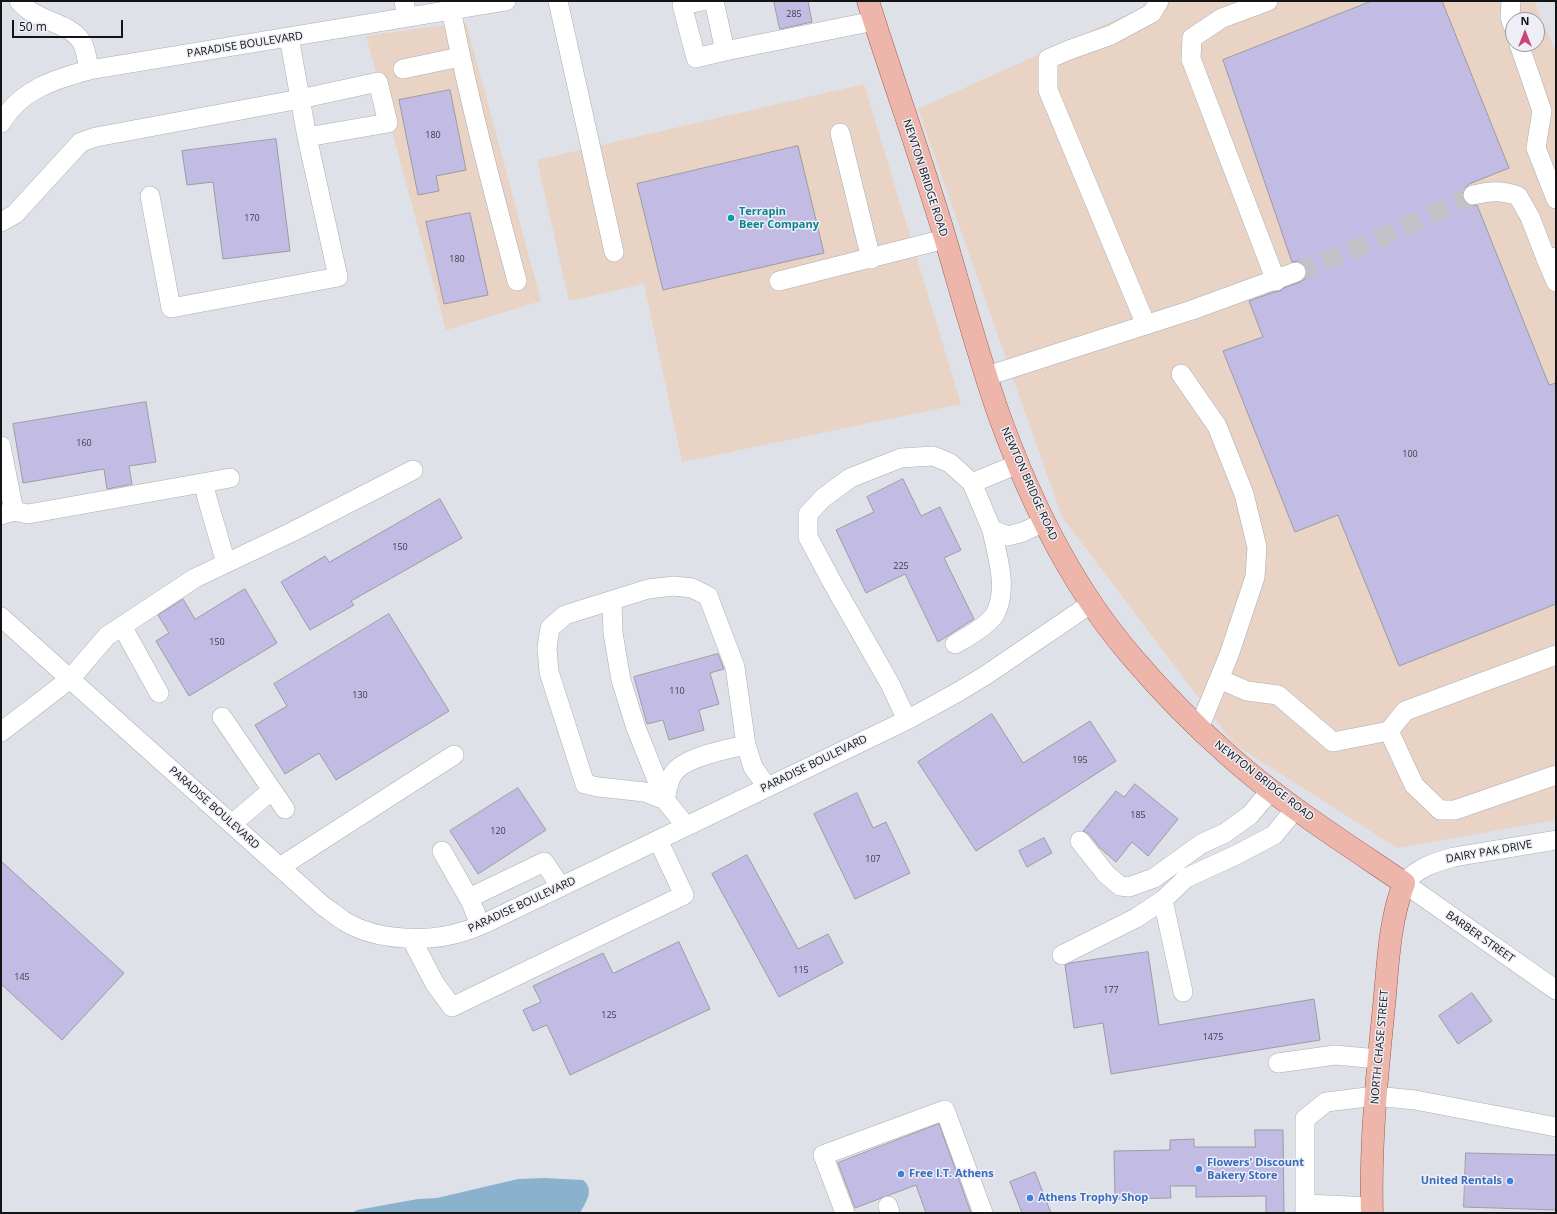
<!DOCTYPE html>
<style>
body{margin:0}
#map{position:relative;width:1557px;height:1214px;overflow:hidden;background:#dfe1e8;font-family:"Open Sans",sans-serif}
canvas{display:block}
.frame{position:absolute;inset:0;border:2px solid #131416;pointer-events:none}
.north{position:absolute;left:1505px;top:12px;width:40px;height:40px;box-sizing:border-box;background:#edeef6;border:1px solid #96979c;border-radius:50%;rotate:0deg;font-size:11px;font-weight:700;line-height:16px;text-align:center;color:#131416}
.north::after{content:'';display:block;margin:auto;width:14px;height:18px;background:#ce4275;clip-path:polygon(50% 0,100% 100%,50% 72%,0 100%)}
.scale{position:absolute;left:12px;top:20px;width:111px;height:18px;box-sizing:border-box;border:2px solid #131416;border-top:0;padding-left:5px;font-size:12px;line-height:14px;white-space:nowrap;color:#131416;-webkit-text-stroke:3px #edeef6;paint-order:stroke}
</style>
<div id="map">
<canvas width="1557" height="1214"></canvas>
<div class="frame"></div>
<div class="north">N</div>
<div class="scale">50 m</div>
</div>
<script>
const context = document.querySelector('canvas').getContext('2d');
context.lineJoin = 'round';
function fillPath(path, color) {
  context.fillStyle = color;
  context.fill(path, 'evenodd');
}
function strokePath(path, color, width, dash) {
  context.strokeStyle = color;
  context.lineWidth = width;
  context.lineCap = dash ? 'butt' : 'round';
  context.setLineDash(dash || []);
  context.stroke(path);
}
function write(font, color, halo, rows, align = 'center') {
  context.font = font + ' "Open Sans",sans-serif';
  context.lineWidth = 3;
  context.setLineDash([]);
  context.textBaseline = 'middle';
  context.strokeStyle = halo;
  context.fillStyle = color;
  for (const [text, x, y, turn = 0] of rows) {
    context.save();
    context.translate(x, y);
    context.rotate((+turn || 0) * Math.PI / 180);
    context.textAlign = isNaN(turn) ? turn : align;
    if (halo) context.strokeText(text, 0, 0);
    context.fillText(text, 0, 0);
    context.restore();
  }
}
fillPath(new Path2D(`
 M1157,1H1534L1556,53V820L1397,848L1234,744L1062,517L918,109ZM1513,20H1537V44H1513Z
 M466,22L541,301L446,330L366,36Z
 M864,84L961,404L682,462L644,284L569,301L537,160Z`), '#e8d3c5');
fillPath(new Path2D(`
 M544,1178L583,1180C595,1190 586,1202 580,1213H352L357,1210L418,1199L437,1198L518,1179Z`), '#8bb2cc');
const building = new Path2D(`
 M774,1H808L812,22L780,29Z
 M1372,1H1442L1509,168L1469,184L1463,191L1462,198L1465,202L1469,205H1477L1549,385L1556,383V604L1399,666L1338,515L1295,532L1223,351L1263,337L1249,301L1274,292L1280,291L1284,288L1300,282L1305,279L1307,274L1306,268L1303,263L1298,261L1292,262L1223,60Z
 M450,90L466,170L436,176L439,191L418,195L399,100Z
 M276,139L290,251L223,259L213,182L187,185L182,151Z
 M798,146L824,253L663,290L637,184Z
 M470,213L488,295L444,304L426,222Z
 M146,402L156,462L129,466L132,484L107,489L104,469L23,483L13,424Z
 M903,479L921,516L940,507L961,550L944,558L974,619L938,642L905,574L866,593L836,530L874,512L867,497Z
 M440,499L462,538L351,601L354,605L310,630L281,582L325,556L329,562Z
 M245,589L277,643L189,696L156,641L169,633L158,615L183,599L195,619Z
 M389,614L449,711L336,780L319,753L285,774L255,725L287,706L274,684Z
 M718,654L724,669L710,673L719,704L699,710L704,730L669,740L663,720L647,724L634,677Z
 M992,714L1023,763L1090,721L1116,761L976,851L918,762Z
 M1135,784L1178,819L1148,856L1132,842L1116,862L1100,848L1089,834L1083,831L1116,791L1124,797Z
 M518,788L546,830L478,874L450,831Z
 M857,793L873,828L886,822L910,873L855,899L814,814Z
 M1044,838L1052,853L1027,867L1019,851Z
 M747,855L798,949L828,934L843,963L779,997L712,874Z
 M1,861L124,973L62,1040L1,984Z
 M679,942L710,1009L570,1075L547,1025L533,1031L523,1010L541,1002L533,986L603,953L613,973Z
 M1148,952L1159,1025L1314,999L1320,1040L1111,1074L1103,1023L1074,1028L1065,965L1070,963Z
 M1472,993L1492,1021L1458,1044L1439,1016Z
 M939,1124L971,1213H926L916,1185L855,1208L838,1163Z
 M1255,1130H1283L1284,1213H1266V1196L1196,1197V1186H1170L1171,1198L1115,1199L1114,1151L1170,1150V1140L1194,1139V1147H1255Z
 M1466,1153L1556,1155V1210L1464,1207Z
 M1035,1172L1051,1213H1022L1010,1182Z`);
fillPath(building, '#c2bbe3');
strokePath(building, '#9d9ba2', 1);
strokePath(new Path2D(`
 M1296,272L1365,245L1473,195`), '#c0c2c8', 19, [19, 10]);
const minor = new Path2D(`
 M19,1C35,21 66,22 79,38C86,46 87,60 89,70
 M404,1L407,17
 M558,1L614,252
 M702,1L682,5L696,58L725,51
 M714,1L725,51L874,21
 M1268,1L1222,18L1192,38L1191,59L1276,281
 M1511,1L1510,17L1513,26
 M451,9C469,101 493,191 517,281
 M1519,44L1542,111L1536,148L1556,199
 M403,69L460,57
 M1,123C20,90 55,79 89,70L506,1
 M840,133L871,259
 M1473,195C1491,191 1501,190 1518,196L1530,217L1547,261L1556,257
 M150,196L171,308L338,277L307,137
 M1,222L15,214L81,142L96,137L300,99L378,82L388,123L307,137L289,37
 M1547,261L1556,282
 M779,281L945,239
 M1146,325L1048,90V59L1069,50L1111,35L1152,13L1159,1
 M1181,374L1217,426L1244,494L1257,547L1255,577L1229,655L1199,728
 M987,376L1192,310L1296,272
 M1,446L14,511
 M204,483L207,498L226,563
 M972,483L1018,464
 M1,515L14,511L28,514L230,478
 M612,601L613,633L621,680L636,728L665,800L686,826
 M1,617L322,905C329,910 337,916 344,921C376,941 430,943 465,931C475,928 486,923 496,918L907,720L958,692L986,675L1092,603
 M122,626L159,693
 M955,644C966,638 991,624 996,612C1008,587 997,556 992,530
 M1219,679L1247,691L1278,695L1333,742L1389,731L1405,711L1556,655
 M222,717L272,790L232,824
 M907,720L890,684L832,582L808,537V514L823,498L850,478L901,458L933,456L950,463L972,483L992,530L1008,536L1023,532L1044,522
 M1389,731L1414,785L1440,810H1455L1556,775
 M1,732L70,679L107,636L195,578L292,532L413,470
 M272,790L285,809
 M665,800L645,792L598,787L585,784L549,672L547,648L550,628L565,615L648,589L674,586L692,588L708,596L735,667L746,745L753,767L767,787
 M665,800C667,792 668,781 673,774C683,757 728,749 746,745
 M1556,840L1454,857C1433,863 1419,867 1404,883L1556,990
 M1080,841L1106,874L1120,886L1129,887L1154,878L1201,844L1225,833L1250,815L1271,790
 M442,851L471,902L480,925
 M280,867L454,755
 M469,898L544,862L561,887
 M1163,900L1183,992
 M411,938L435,984L452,1007L684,895L658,840
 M1062,955L1136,918L1163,900L1186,878L1236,855L1274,835L1296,808
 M1278,1063L1335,1055L1378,1059
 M1305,1204L1372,1207
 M888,1206L890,1213
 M845,1213L823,1155L945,1110L983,1213
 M1305,1213V1119L1326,1102L1375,1096L1415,1100L1556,1127`);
const major = new Path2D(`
 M868,1C893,81 922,160 946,241C963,299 979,358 999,415C1030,501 1073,589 1133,658C1162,692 1193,724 1227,754C1280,802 1345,843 1404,883C1389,922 1388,965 1384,1006C1377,1075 1370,1144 1372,1213`);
strokePath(minor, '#abadb4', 20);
strokePath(major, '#9a5c51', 23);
strokePath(minor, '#fff', 19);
strokePath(major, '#eeb5aa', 22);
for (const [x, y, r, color] of [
 [731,218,4,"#0f9aa8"],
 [1199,1169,4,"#3f7fe0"],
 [901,1174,4,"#3f7fe0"],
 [1510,1181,4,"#3f7fe0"],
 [1030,1198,4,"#3f7fe0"]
]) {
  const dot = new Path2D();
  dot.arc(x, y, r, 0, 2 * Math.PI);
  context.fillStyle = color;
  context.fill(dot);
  strokePath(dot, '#edeef6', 1.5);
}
write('9px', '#3f3e49', null, [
 ["285",794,14],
 ["180",433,135],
 ["170",252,218],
 ["180",457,259],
 ["160",84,443],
 ["100",1410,454],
 ["150",400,547],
 ["225",901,566],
 ["150",217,642],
 ["110",677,691],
 ["130",360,695],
 ["195",1080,760],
 ["185",1138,815],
 ["120",498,831],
 ["107",873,859],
 ["115",801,970],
 ["145",22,977],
 ["177",1111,990],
 ["125",609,1015],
 ["1475",1213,1037]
]);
write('11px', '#131416', '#edeef6', [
 ["PARADISE BOULEVARD",245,45,-9],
 ["NEWTON BRIDGE ROAD",925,178,72],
 ["NEWTON BRIDGE ROAD",1029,484,66],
 ["PARADISE BOULEVARD",814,764,-26],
 ["NEWTON BRIDGE ROAD",1264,781,38],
 ["PARADISE BOULEVARD",214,808,42],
 ["DAIRY PAK DRIVE",1489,852,-10],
 ["PARADISE BOULEVARD",522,905,-25],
 ["BARBER STREET",1480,937,35],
 ["NORTH CHASE STREET",1380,1047,-85]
]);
write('bold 11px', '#0d838f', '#edeef6', [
 ["Terrapin",739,212],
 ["Beer Company",739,225]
], 'left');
write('bold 11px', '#366cbe', '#edeef6', [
 ["Flowers' Discount",1207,1163],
 ["Bakery Store",1207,1176],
 ["Free I.T. Athens",909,1174],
 ["United Rentals",1502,1181,"right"],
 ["Athens Trophy Shop",1038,1198]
], 'left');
</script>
